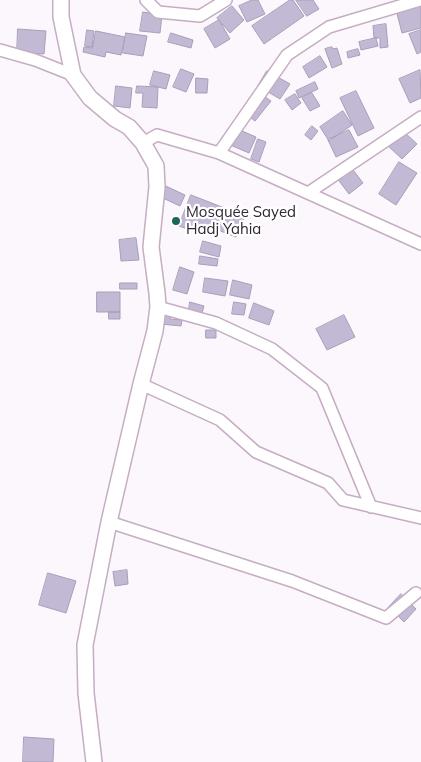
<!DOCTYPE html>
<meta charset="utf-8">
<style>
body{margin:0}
canvas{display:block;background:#fcf7fc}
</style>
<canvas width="421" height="762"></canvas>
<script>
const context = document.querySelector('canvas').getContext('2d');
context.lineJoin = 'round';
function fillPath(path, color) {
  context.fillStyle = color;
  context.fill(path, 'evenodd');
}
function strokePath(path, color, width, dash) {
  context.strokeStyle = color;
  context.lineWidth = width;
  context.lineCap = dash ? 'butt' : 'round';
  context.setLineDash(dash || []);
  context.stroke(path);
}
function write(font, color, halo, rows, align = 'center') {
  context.font = font + ' Mulish,sans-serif';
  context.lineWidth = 4.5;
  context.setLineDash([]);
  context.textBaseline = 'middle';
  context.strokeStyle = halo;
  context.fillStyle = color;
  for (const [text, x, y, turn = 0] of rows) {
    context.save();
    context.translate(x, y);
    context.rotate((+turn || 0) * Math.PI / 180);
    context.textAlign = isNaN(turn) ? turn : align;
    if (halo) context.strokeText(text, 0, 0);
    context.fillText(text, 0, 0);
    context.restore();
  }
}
const building = new Path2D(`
 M252,0H258L265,14L247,22L239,6Z
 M290,0H293L304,16L264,44L252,26Z
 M296,0H313L319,9L307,16Z
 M421,4V28L402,33L395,6Z
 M232,6L244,20L230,33L217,18Z
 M143,12L162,15L160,33L140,31Z
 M219,20L230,39L215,48L204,29Z
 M386,24L388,47L380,48V38H374L373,26Z
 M18,29L46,31L44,54L17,52Z
 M87,30L94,31L92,47L85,46Z
 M421,30V52L417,54L409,34Z
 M96,31L125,37L121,55L106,52L105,57L83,52L84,47L92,48Z
 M126,33L147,36L143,56L123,53Z
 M171,33L193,40L191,48L168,42Z
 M376,38L378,46L361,50L359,42Z
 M332,47L333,49L337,48L342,64L332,68L325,49Z
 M358,49L360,55L348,58L347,52Z
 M320,56L327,67L309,78L303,67Z
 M181,69L194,74L186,92L173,87Z
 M420,70L421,98L410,103L399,79Z
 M154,71L170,75L166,89L150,85Z
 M267,71L290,84L280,99L258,86Z
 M196,78L208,79L207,93H196Z
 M315,82L318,89L299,98L296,91Z
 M116,86L132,88L130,108L114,106Z
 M137,86L158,87L157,108L142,107L143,93H136Z
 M356,91L374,128L358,136L340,98Z
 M258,92L271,101L255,121L242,111Z
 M312,93L320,106L310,111L302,98Z
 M295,94L301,103L292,110L285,100Z
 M343,111L352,125L329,141L320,127Z
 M312,126L318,131L311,140L305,135Z
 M235,128L256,137L249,153L228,144Z
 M401,129L417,144L402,159L386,144Z
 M349,130L358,147L336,157L328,140Z
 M258,139L266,142L259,162L251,159Z
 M347,162L363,183L349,194L333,173Z
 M399,162L417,173L396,205L379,194Z
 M155,181L185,195L180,206L150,192Z
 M191,195L245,216L236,237L205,225L201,234L179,226Z
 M136,238L139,260L121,261L119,240Z
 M203,241L221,246L219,257L200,252Z
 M200,256L218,259L217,266L199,264Z
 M180,267L194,272L187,294L173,290Z
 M205,278L228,281L225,296L203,292Z
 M233,280L252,285L249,299L230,295Z
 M120,283H137V289H120Z
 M97,292H120V312H97Z
 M190,302L204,306L202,313L189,309Z
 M234,302L246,304L244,315L232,314Z
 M254,303L274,311L269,325L249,318Z
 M109,312H120V319H109Z
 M161,312L171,313L170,319L182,320L181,326L160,324Z
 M344,315L355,337L327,350L316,329Z
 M206,330H216V338H206Z
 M127,570L128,584L115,586L113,572Z
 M48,573L76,581L66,613L39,605Z
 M401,594L416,609L404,622L389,607Z
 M24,737L54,739L53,762H23Z`);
fillPath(building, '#c2b9d5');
strokePath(building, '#a79fb9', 1);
const street = new Path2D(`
 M146,0L158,12L200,16L226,0
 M0,50L35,60L73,75
 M143,143L157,135L219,153L421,244
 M219,153L287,55L329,27L420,0
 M308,193L421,117
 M158,307L216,323L272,349L322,388L371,507
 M141,384L220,420L256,452L328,483L343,500L421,518
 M109,522L292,581L386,618L416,593`);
const secondary = new Path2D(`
 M61,0V17L73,75L90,98L115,119L129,127L143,143L156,166L157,187L151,247L157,293L158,307L155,331L141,384L109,522L85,645L86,693L94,762`);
strokePath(street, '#c5adc3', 14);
strokePath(secondary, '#c5adc3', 18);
strokePath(street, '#fff', 11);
strokePath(secondary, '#fff', 15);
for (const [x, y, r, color] of [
 [176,221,5,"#1d665b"]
]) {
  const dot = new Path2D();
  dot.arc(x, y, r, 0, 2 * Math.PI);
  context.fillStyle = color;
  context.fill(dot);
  strokePath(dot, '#fff', 2);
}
write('15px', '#302730', '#fff', [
 ["Mosquée Sayed",186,212],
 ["Hadj Yahia",186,229]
], 'left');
</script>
